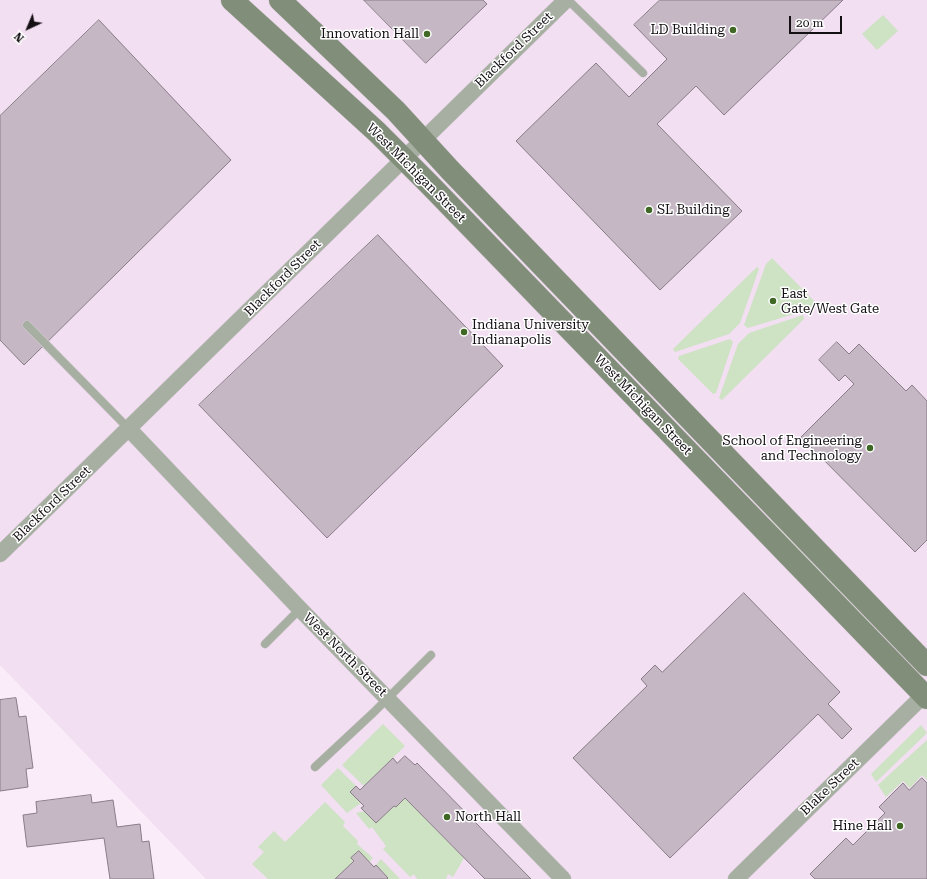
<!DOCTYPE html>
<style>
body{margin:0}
#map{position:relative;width:927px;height:879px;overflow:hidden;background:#faedf9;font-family:"Roboto Serif",serif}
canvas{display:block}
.north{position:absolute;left:8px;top:8px;width:40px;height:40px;-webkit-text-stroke:3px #fff;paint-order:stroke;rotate:224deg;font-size:11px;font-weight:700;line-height:16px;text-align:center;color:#130f13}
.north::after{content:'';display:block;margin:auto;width:14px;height:18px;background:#130f13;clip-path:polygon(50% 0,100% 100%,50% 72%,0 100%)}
.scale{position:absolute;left:789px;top:16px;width:53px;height:18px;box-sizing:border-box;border:2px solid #130f13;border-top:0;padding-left:5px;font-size:12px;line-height:14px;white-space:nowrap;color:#130f13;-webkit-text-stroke:3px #fff;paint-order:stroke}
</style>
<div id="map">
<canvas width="927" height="879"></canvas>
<div class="north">N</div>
<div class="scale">20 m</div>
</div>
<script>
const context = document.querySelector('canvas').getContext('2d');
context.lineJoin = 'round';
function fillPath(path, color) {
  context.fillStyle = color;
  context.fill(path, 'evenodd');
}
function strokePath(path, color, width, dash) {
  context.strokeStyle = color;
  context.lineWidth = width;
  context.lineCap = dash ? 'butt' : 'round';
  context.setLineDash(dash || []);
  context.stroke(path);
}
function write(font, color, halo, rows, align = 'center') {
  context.font = font + ' "Roboto Serif",serif';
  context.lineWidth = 3;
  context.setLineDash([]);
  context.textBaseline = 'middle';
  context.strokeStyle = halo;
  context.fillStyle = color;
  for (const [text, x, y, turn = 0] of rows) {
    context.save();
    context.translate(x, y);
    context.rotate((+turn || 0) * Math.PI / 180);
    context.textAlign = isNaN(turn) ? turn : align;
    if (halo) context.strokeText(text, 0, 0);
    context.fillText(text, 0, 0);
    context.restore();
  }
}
fillPath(new Path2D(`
 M0,0H927V879H206L0,665Z`), '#f2dff1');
fillPath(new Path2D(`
 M883,15L898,31L877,50L862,34Z
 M772,258L816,303L810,309L748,328L744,325L766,264Z
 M757,267L759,269L740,323L729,334L675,352L673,349Z
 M803,315L804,319L722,400L719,398L738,344L749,333Z
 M730,339L733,342L716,393L713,394L678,359L679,356Z
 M774,518L874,621L869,626L769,523Z
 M383,724L405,746L364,786L342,765Z
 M921,725L927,733L876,782L871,774Z
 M927,740V780L922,775L910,788L903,781L886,797L878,785Z
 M338,768L356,786L350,792L361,803L347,813L321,785Z
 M405,798L464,858L453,877L448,874L446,879H417L414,874L410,877L383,849L386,846L372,827L369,829L356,813L365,811L376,823L394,806L396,807Z
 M325,802L345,822L343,826L358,841L357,844L373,858L369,862L351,858L354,861L335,879H268L252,864L264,852L258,847L274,831L285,842Z
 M381,859L400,879H387L388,878L376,865Z`), '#cee2c4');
const building = new Path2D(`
 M364,0H483L487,4L426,63Z
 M660,0H843L724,115L696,86L657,124L742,211L660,290L516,141L596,63L629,97L667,59L634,25Z
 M99,20L231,160L24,365L0,340V116Z
 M378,235L503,366L327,538L199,405Z
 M837,342L849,354L859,344L906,391L912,385L927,401V540L915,552L801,437L854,384L845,375L839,381L819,360Z
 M744,593L840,692L828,704L852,729L842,739L818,714L670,858L573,758L647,686L641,679L655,665L662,672Z
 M16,698L19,717L26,716L33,768L26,769L28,787L0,791V700Z
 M405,756L415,765L417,763L531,879H485L405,798L396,807L394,806L376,823L361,808L364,806L350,792L356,786L360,790L393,758L397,763Z
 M922,778L927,783V879H815L810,874L846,838L853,845L885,813L879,807L903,783L909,790Z
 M91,795L92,803L113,800L117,827L140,824L142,842L149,841L154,879H110L104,838L27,847L23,815L37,813L36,802Z
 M359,851L374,867L376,865L388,878L387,879H335L354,861L351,858Z`);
fillPath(building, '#c5b8c4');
strokePath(building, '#897d88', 1);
const service = new Path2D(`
 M568,0L643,73
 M27,325L129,429
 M265,644L300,609
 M315,767L374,712L431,655`);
const minor = new Path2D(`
 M129,429L300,609L563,879
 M0,554C189,370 376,184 566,0
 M736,879L924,695`);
const secondary = new Path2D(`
 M232,0L377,132L429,184L927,698
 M280,0L396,111L450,170L927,665`);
strokePath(service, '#d5c9d4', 9);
strokePath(minor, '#d5c9d4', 17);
strokePath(secondary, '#d5c9d4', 23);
strokePath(service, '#a6afa1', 8);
strokePath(minor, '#a6afa1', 16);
strokePath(secondary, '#818e7a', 22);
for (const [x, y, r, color] of [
 [733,30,4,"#3f6824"],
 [427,34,4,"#3f6824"],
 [649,210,4,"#3f6824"],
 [773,301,4,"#3f6824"],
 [464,332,4,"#3f6824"],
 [870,448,4,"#3f6824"],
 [447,817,4,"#3f6824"],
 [900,826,4,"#3f6824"]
]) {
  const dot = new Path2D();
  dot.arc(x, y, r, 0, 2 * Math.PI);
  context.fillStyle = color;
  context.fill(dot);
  strokePath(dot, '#fff', 1.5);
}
write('13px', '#130f13', '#fff', [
 ["LD Building",725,30],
 ["Innovation Hall",419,34],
 ["SL Building",657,210,"left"],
 ["East",781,294,"left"],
 ["Gate/West Gate",781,309,"left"],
 ["Indiana University",472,325,"left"],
 ["Indianapolis",472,340,"left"],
 ["School of Engineering",862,441],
 ["and Technology",862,456],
 ["North Hall",455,817,"left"],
 ["Hine Hall",892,826]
], 'right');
write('13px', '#130f13', '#fff', [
 ["Blackford Street",514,50,-44],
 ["West Michigan Street",416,173,45],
 ["Blackford Street",283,278,-45],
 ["West Michigan Street",643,405,46],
 ["Blackford Street",52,504,-44],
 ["West North Street",345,655,45],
 ["Blake Street",830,787,-44]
]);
</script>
